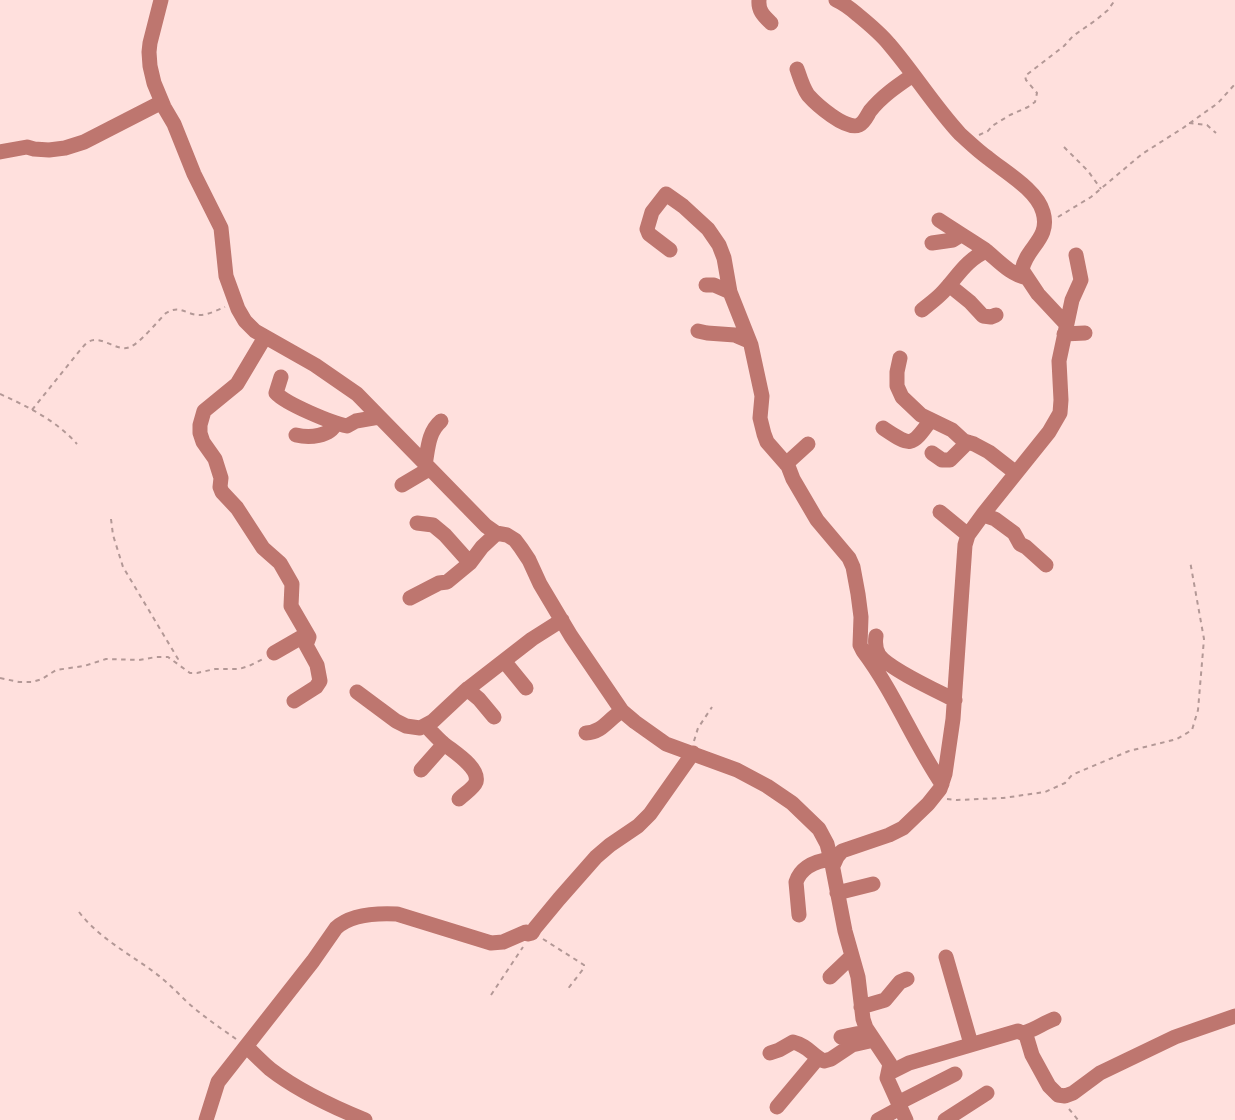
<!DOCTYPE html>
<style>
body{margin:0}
canvas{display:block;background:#ffe0dd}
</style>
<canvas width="1235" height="1120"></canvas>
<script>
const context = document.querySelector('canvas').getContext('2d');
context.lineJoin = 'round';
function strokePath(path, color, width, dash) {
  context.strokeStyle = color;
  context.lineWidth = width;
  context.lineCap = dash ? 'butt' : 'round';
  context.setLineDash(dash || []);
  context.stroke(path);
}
strokePath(new Path2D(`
 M1189,123L1207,125L1216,133
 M979,135L988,131L992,126L1010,115L1028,107L1035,102L1037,93L1026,80L1025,76L1064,46L1073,36L1096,20L1108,10L1115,0
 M1064,147L1088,171L1101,189
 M1058,217L1091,197L1142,154L1183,128L1218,103L1235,84
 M0,394C27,406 57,421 77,444
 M32,410L81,349C83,347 85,344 88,342C102,334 117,353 130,347C139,344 158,321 166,313C181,304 185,315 200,315C208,315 217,310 225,307
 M111,519L113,535L123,567L178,659L179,664
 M0,678L19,682H32L42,679L56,670L84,666L106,659L139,660L156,657H168L190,673H197L215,669H239L249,666L263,659
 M694,741L698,728L712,707
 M947,799L957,800L1003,798L1045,792L1065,783L1072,775L1081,771L1129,751L1177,739L1192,730L1198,710L1204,639L1190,561
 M79,912C99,938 128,953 154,972C166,981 175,990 185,1000C201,1015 219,1027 236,1039
 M543,939L584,965V968L567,990
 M491,995L523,947
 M1069,1109L1078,1120`), '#b39896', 2, [4.5, 4.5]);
strokePath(new Path2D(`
 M161,0L150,43L149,52L150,66L154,83L164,107L174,124L194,174L221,228L226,276L238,309L245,321L255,331L315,365L357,394L486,526L496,533L507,535L515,540L521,548L529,560L540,584L571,636L622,711L635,722L666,744L737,770L767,786L792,803L819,829L827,844L832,864L845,931L858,977L863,1019L866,1028L890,1064L887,1078L906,1120
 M759,0C758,11 764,16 771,23
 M836,0C845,4 851,9 858,15C869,24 880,33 889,44C914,73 934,106 960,134C969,142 978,151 988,158C1005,172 1037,190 1043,212C1051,239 1026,247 1022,270L1038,294L1066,324
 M797,69C800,78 803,88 808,95C816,104 846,131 859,125C864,123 867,116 870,111C882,96 897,86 913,75
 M0,152L27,147L34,149L49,150L65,148L84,142L162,102
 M939,220C954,230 969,239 984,249C998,260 1009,274 1027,278
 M932,243L953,240L961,235
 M670,250L649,234L647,229L652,212L666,194L683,206L708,229L719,245L724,258L730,292L751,345L762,396L760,418L764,434L767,442L788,466L793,479L817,520L849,558L853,567L858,594L861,617L860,645L863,651C894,692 913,741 942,784
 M706,285H714L730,292
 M949,285L970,302L983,316L991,317L996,315
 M922,310C928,305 935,300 941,294C956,279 966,259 987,251
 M698,331L707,333L735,335L749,341
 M1064,334L1085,333
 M265,337L237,384L204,411L200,425V433L203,442L215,459L221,478L220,487L222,492L237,508L263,548L280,563L292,584L291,606L309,637L306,645L317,665L320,681L316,687L294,701
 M900,358L897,372V386L902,397L921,415L952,430L964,441L974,444L989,452L1016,473
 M281,377L276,393C286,404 332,423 347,426L356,421L379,417
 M883,428C910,446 911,448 930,421
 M296,435C309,438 330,437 336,423
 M932,453L942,460H950L968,442
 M786,464L808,444
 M425,465C428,449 428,432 441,421
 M402,485L429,469
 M940,512L968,535
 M983,515L995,519L1014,533L1020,544L1026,547L1046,565
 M417,523L433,525L445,535L470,563
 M410,598L439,583L447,582L470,563L482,547L497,533
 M876,636C875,643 875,649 879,655C889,669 937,691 955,700
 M274,653L307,634
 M504,661L526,688
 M467,689L479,699L494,717
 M357,692L396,721L406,726L420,728L433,721L465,691L532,639L562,620
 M426,726C432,732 437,738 443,743C452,751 480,767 476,782C474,788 464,794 459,799
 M586,733C603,732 608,719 622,711
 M421,770L444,744
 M833,866L837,857L842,851L889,835L903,828L928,804L940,789L945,774L953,719L965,545L968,535L984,513L1049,432L1060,413L1061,400L1059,361L1072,300L1081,280L1076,255
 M837,893L873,884
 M799,915L796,882C801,867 816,861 831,859
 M946,957L971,1044
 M830,977L852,956
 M861,1007L885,1000L900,982L907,979
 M1023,1033C1035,1030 1043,1023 1054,1019
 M841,1037L865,1032
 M246,1046C254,1054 262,1062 270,1069C297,1090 333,1107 365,1120
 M770,1053L779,1050L793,1042C809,1046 811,1055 824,1061L831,1059L852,1045L874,1040
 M889,1073L909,1063L1018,1031L1026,1035L1032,1055L1049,1086L1058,1095L1065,1096L1073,1093L1100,1073L1175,1037L1235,1016
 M898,1103L955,1074
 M777,1107L818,1058
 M206,1120L218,1082L313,961L336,928C351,914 377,913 397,914L491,943L503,942L526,932L528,934L532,933L535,928L559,899L596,857L610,845L638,826L650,814L693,753
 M878,1120L900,1108
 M945,1120L987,1093`), '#be766f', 15);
</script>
